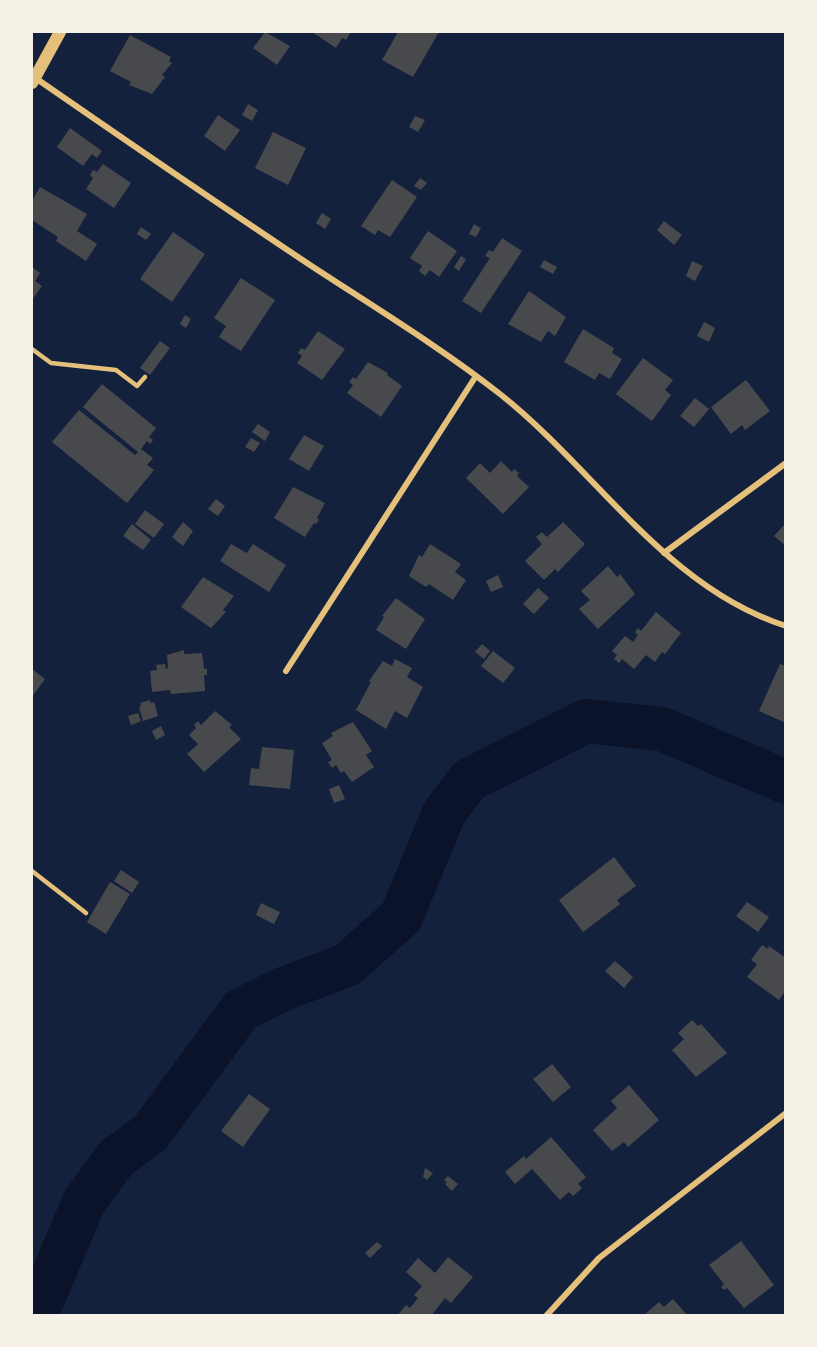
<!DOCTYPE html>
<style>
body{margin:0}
#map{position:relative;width:817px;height:1347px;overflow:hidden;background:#14213d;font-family:Montserrat,sans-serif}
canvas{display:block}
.frame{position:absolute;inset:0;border:33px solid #f6f1e7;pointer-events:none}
</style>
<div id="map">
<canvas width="817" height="1347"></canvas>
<div class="frame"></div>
</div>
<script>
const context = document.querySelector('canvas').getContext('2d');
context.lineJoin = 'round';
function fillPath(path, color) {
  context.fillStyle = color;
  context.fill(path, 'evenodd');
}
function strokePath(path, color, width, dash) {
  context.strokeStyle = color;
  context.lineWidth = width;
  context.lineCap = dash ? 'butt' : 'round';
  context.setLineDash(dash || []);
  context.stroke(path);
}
fillPath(new Path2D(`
 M632,711L651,715L688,734L785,770V800C739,787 652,758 632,711Z`), '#0b132b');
strokePath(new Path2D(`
 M32,1308L42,1301L84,1202L116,1158L150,1133L241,1010L283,989L347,965L401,917L444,813L469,780L586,721L662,729L786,782`), '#0b132b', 44);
fillPath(new Path2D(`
 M265,32L290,46L277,65L253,48Z
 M312,32H351L346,40L342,38L336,48Z
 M398,32H439L413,77L382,60Z
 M130,35L171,57L169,61L172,63L162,75L165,77L152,94L129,85L131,82L110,71Z
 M248,104L258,110L252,121L242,115Z
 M218,115L240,130L225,151L204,136Z
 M415,116L425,120L418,132L409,127Z
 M70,128L102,151L97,158L92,154L83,166L57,147Z
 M273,132L306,148L288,185L255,168Z
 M103,164L131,183L114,208L86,189L93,178L90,175L93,170L97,172Z
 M420,178L427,183L421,190L414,186Z
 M392,180L417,197L390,237L378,230L375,235L361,226Z
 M40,187L87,214L77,231L97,244L86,261L56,241L58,237L32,220V201Z
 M322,213L331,219L325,229L316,223Z
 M664,221L682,235L674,245L657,230Z
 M474,224L481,228L476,237L469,234Z
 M141,227L151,234L146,240L137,234Z
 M428,231L457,251L439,277L430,270L425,276L419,271L422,266L410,258Z
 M173,232L205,254L172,302L140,279Z
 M502,238L522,251L481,313L462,301L490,258L485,256L489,250L493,252Z
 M461,256L466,259L459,271L454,267Z
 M544,260L557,267L553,274L540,267Z
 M692,261L703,266L695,281L686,276Z
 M32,267L40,273L35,281L42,286L32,300Z
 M241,278L275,300L241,351L219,337L226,326L214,318Z
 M529,291L566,317L555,336L548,331L541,342L508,324Z
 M185,315L191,319L186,328L180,324Z
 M704,322L715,328L709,342L697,336Z
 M583,329L614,348L612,353L622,359L610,379L599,373L595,380L564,362Z
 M318,331L345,349L322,380L297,363L302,356L298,353L301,348L305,350Z
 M160,341L170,348L150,375L140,368Z
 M643,358L673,380L665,390L671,395L652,421L616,394Z
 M368,362L388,373L387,375L402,386L381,417L347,393L353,385L349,382L353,377L356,379Z
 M746,380L770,411L745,430L742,425L731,434L711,407Z
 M102,384L156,428L149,437L153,440L150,444L147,441L141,449L153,458L147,465L154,470L127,503L52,442L79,410L135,455L138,452L83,407Z
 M695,398L709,409L694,427L680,416Z
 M258,424L270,432L265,441L252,432Z
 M304,435L324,446L309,471L289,459Z
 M251,438L260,443L254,452L245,447Z
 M501,461L512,472L514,469L519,473L517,476L529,487L503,514L466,478L480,463L490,473Z
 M293,487L325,503L317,518L319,520L316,524L314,523L305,537L274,518Z
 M216,499L225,506L218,516L208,509Z
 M145,510L164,524L154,538L135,524Z
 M183,522L193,531L183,546L172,537Z
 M563,522L585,544L558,572L555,569L544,580L525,561L542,544L536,537L542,532L547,537Z
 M786,523V546L774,536Z
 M132,524L151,540L143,550L123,536Z
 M231,544L247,553L253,544L286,565L269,592L220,561Z
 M430,544L461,564L455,572L466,580L453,600L429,584L426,587L409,576L419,555L422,557Z
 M608,566L617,577L620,574L635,594L598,629L579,609L590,600L581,591Z
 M498,575L503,587L491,592L486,581Z
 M203,577L234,596L223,610L226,612L211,628L181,607Z
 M538,588L549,598L534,614L523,604Z
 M396,598L425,619L406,649L376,630L384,617L382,616Z
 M656,612L681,633L665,654L662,652L655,662L646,655L634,669L622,659L619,663L614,659L617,655L612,651L625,636L633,642L638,635L635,632L638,628L641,631Z
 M482,644L490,651L484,659L475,652Z
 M184,650V654L202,653L204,669H207V675H204L205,691L171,694L170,690L152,692L150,671L157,670L156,665L165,664L166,669L168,668L167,655Z
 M493,651L515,668L503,683L481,666Z
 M395,659L412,668L407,677L423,687L407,718L395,711L386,729L356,710L371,682L369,681L383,661L392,666Z
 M780,664L786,666V723L759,711Z
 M32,669L45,679L32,697Z
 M150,700L151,703L154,702L158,716L143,721L139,707L141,706L140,703Z
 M215,711L232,725L229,727L241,739L204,772L187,754L198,744L189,735L196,728L194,725L198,721L201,725Z
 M138,713L141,721L131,725L128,716Z
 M353,722L372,751L366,755L374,767L352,782L344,771L341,773L336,765L332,768L328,762L332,760L322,743L333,736L331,733Z
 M161,726L165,735L156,740L152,731Z
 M262,747L294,750L290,789L249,785L251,768L259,769Z
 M339,785L345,799L334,803L329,789Z
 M614,857L636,886L617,900L620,904L583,932L559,900Z
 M121,870L139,882L132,893L114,881Z
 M110,882L130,894L106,934L87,922Z
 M747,902L769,917L758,932L736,916Z
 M261,903L280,912L274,924L256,915Z
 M762,945L768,949L769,946L786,958V990L779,1000L747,977L757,964L751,960Z
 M615,961L633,977L624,988L605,971Z
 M692,1020L698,1026L701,1024L727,1053L696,1077L672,1050L684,1039L678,1033Z
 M552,1064L571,1087L553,1102L533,1079Z
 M629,1085L659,1120L628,1147L624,1142L612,1151L593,1130L617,1108L611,1101Z
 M249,1094L270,1109L243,1147L221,1131Z
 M551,1137L586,1177L578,1184L582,1188L573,1196L569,1192L560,1200L532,1169L515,1184L505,1172L524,1156L526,1159Z
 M425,1168L433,1173L427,1180L423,1177Z
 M448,1176L458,1184L452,1191L445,1184L447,1182L444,1180Z
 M741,1241L774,1285L744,1308L727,1288L724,1290L721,1287L724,1284L709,1265Z
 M377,1242L382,1246L370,1258L365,1253Z
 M448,1257L473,1277L451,1303L445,1298L431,1316H397L406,1305L410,1308L418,1298L414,1295L422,1286L406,1272L418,1258L435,1273Z
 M673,1299L688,1316H643L659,1302L664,1307Z`), '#48494c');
strokePath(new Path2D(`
 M32,349L51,363L116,370L137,386L145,377
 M32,871L86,913`), '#e5c07b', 4.5);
strokePath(new Path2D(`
 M34,77C125,140 217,203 310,265C374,307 440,347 500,394C595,469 666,588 786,626
 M664,553L786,463
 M286,671L476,376
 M546,1316L599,1258L786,1113`), '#e5c07b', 6);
strokePath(new Path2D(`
 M32,83L60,32`), '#e5c07b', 12);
</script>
